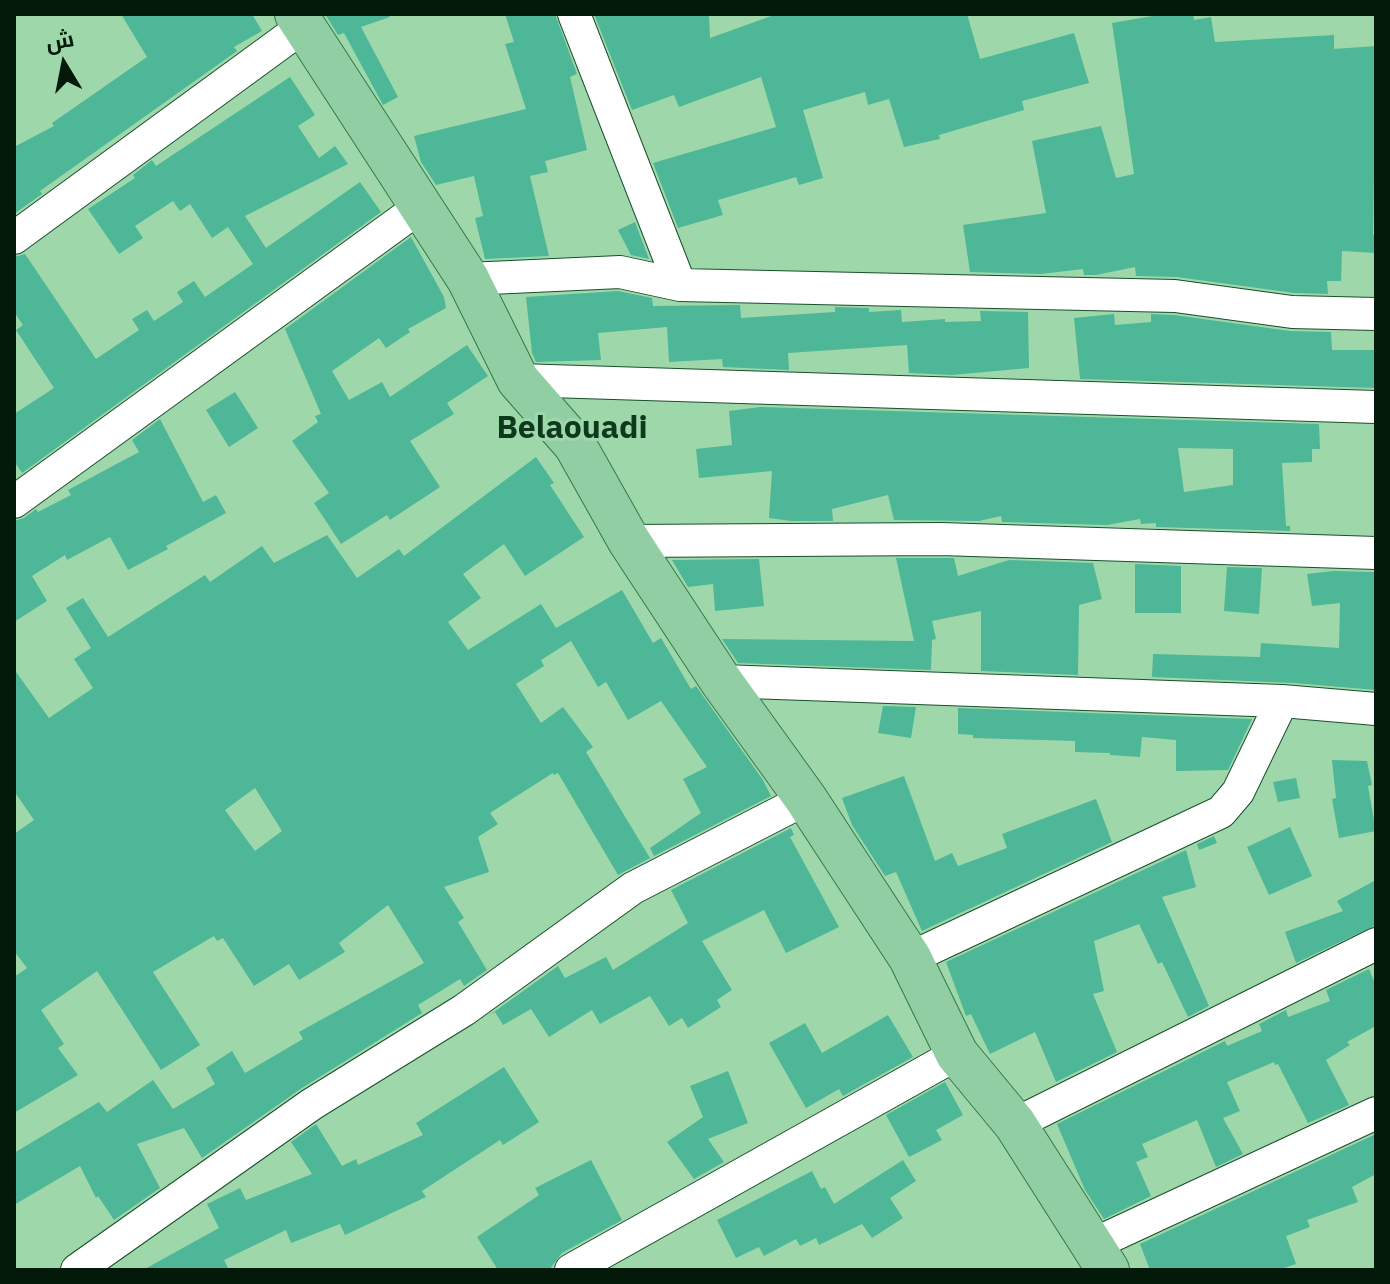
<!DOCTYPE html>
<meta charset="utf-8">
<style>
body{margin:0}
#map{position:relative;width:1390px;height:1284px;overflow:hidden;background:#9ed8aa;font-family:"IBM Plex Sans",Cairo,sans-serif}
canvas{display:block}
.frame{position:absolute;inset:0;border:16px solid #031909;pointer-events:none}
.north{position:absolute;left:24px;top:24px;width:80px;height:80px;-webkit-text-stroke:6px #9ed8aa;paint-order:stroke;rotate:350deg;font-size:22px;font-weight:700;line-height:32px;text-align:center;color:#031909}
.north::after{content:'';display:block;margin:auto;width:28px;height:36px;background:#031909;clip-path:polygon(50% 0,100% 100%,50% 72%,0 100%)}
</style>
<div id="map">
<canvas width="1390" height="1284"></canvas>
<div class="frame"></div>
<div class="north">ش</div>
</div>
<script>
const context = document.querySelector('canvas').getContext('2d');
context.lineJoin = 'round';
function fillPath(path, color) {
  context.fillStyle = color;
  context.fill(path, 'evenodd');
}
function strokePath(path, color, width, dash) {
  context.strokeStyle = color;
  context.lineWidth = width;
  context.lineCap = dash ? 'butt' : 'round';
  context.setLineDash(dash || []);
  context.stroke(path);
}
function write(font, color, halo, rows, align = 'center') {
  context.font = font + ' "IBM Plex Sans",sans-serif';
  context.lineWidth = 6;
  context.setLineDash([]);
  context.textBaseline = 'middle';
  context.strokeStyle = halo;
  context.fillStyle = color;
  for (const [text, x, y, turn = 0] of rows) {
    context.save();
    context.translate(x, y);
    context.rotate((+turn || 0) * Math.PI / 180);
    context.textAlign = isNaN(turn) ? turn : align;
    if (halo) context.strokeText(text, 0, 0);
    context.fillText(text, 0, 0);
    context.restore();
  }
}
fillPath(new Path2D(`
 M121,14H252L262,31L234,47L237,51L40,191L42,194L14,214V147L54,126L52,123L147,57Z
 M325,14H389L390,17L361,27L398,97L383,105L344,33L338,35Z
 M505,14H555L577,74L570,77L587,150L545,161L548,172L530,176L549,256L485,259L475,218L483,216L474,176L436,185L421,162L414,136L526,109L505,44L514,42Z
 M594,14H709L710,38L777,14H967L980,59L1074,33L1089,83L1022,101L1024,110L939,135L940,139L904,147L889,99L868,105L865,92L803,110L823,178L799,185L796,177L718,200L723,215L678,228L653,163L776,127L761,77L679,107L674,95L632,110Z
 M1164,14H1193L1194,20L1211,17L1215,42L1334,35V49L1376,46L1373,235H1376V253L1342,251L1341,281H1327L1328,294L1294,293L1177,277L1136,276L1135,267L1096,275H1084L1083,269L1041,274L970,272L963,225L1046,213L1032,141L1101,126L1116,178L1134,174L1112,23Z
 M290,77L315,115L298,126L319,158L335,146L348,164L245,216L266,248L360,182L381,212L22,473L14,461V414L54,388L16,330L23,325L14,312V257L25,254L96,359L139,330L132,319L147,310L154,321L183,302L177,292L194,281L205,297L253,264L228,227L212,238L190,204L180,211L173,201L135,226L143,238L119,254L88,209L135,178L133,175L152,160L156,166Z
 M635,222L649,259L631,255L618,230Z
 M411,237L444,297L446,308L408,329L410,332L386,348L379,338L332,371L349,400L382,382L390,397L467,345L488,376L447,403L454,414L410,441L440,487L390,520L387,515L341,544L314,503L329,493L292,441L318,422L315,416L321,414L285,329Z
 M618,291L652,298L653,306L740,305L741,318L835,312V307L869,308V312L901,310L902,322L945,319V322L981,321L980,311L1028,312L1029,368L952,375L909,373L907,345L788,353L789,370L723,367L722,359L669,362L667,327L598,333L601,360L536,362L532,353L526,297Z
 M1114,314L1115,325L1151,322V314L1174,315L1290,331L1331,332L1332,350H1376V388L1080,379L1074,318Z
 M235,392L258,428L229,447L206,410Z
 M760,407L1319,424L1320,449H1312V462L1282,463L1286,526H1290V531L1156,527V523L1141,524L1140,519L1107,525L1002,522L1001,516L979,521L894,520L888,495L832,509L833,521H791L769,518L772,471L699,478L696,449L732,445L729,411ZM1178,448L1233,449V485L1184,492Z
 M160,419L203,502L216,495L226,513L166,546L168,549L128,570L110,537L67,560L65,555L32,576L47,601L14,622V521L24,518L36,509L38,512L71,495L68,490L139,452L132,440Z
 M536,457L554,483L550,485L584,537L525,576L504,544L463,574L481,598L448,622L468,650L541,604L556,628L622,590L653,643L661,638L691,689L696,686L763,780L771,796L654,856L650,848L701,813L683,779L707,767L661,701L628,720L606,682L598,687L571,641L541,660L544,666L516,684L541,723L563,707L593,747L586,752L650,858L618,875L558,773L554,775L553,773L490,813L498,824L478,837L489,872L444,887L464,918L458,922L487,970L464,986L460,979L418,1005L422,1013L302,1088L202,1158L184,1128L137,1144L160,1188L114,1220L98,1196L96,1198L80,1166L14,1205V1153L99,1102L107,1112L153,1080L173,1109L215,1084L206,1068L232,1051L245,1073L303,1039L299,1032L424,963L388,905L339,943L345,952L299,980L289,964L254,986L223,938L217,941L214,936L153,972L200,1045L161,1070L97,971L41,1010L64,1044L58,1048L78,1075L14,1113V977L27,968L14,951V834L34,820L14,791V669L49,718L93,688L74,659L91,648L66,608L83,598L108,637L205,575L210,582L262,546L274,563L327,535L357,578L399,549L404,556ZM255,788L282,831L255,851L225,810Z
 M896,558H954L958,576L1009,560L1093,563L1102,599L1079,605L1078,675L981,671V611L932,621L936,639L932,640L931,670L738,663L722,639L914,641Z
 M759,559L764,606L715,611L713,584L688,587L672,560Z
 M1135,564L1181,566V613H1135Z
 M1227,567L1262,568L1259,614L1224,611Z
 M1333,571L1374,572L1376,690L1294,683L1152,677L1153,654L1260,657L1261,643L1339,648L1340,603L1312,606L1307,574Z
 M883,706L916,707L911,738L878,733Z
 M958,708L1252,719L1228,770L1176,771V740L1142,737L1140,757L1110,755V753L1075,752V741L973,738V735L958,734Z
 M1332,760L1367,761L1372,785L1368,786L1376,831L1339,838L1332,799L1336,798Z
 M904,776L935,861L952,853L958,866L1007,848L1002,834L1096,799L1112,842L922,931L896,872L885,876L852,825L842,798Z
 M1296,778L1300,798L1278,802L1273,782Z
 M1290,827L1312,876L1269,895L1247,847Z
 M791,828L794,835L790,837L839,927L786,953L764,910L702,941L732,990L717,1000L721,1007L688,1028L682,1018L669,1026L650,996L600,1024L592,1010L549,1037L531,1009L503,1025L495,1012L487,1017L558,966L565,978L606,957L613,970L688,923L671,890Z
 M1214,836L1217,843L1199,850L1197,844Z
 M1186,850L1196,887L1162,897L1209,1006L1188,1017L1162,962L1158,964L1139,924L1094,941L1104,991L1093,994L1117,1052L1056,1082L1035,1032L990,1054L971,1014L966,1016L946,962Z
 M1376,880V925L1296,963L1285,932L1343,911L1337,901Z
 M1369,969L1376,986V1026L1347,1042L1350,1045L1326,1060L1349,1105L1308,1123L1278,1064L1275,1065L1274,1062L1227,1082L1240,1111L1223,1118L1243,1154L1216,1167L1197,1120L1142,1144L1148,1157L1136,1162L1151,1196L1104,1219L1085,1190L1057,1124L1225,1041L1227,1046L1262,1031L1259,1024L1286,1010L1288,1017L1330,1001L1326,990Z
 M888,1015L913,1057L843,1096L839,1089L806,1108L769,1043L805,1023L822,1053Z
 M504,1067L539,1122L503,1145L500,1140L422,1191L426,1197L345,1235L340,1224L291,1243L286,1230L224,1260L229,1270H143L219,1228L207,1204L240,1188L246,1200L312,1174L291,1142L316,1124L342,1166L356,1159L358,1165L423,1135L416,1123Z
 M728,1071L748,1123L708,1139L724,1162L694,1179L667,1142L703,1117L690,1086Z
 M945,1082L963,1115L936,1130L942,1140L909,1157L886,1115Z
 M1376,1134V1174L1352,1187L1358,1202L1307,1220L1310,1227L1286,1236L1296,1264L1278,1270H1150L1140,1244Z
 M591,1160L622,1220L562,1253L549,1270H498L477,1237L539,1195L535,1188Z
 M903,1160L916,1181L890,1198L903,1218L872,1238L862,1224L819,1245L816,1238L800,1246L796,1239L764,1256L759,1247L736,1258L717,1220L812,1171L821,1189L825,1187L834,1204Z`), '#4db797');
const minor = new Path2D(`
 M574,14L680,285
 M14,238L304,26
 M468,279L620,272L680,285L1175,296L1292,312L1376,314
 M518,380L1376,407
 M14,502L420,207
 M629,541L941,539L1376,553
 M721,681L1282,701L1376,709
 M910,958L1221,812L1238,792L1282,701
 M1015,1124L1376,944
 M1092,1245L1376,1113
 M77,1270L312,1104L464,1010L633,888L806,799
 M571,1270L957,1054`);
const major = new Path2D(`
 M296,14L468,279L518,380L575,445L629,541L721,681L806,799L910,958L957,1054L1015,1124L1108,1270`);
strokePath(minor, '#17502a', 34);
strokePath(major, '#307a46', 44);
strokePath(minor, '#fff', 32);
strokePath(major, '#91cea4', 42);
write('bold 32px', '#0e391c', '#9ed8aa', [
 ["Belaouadi",572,429]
]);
</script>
